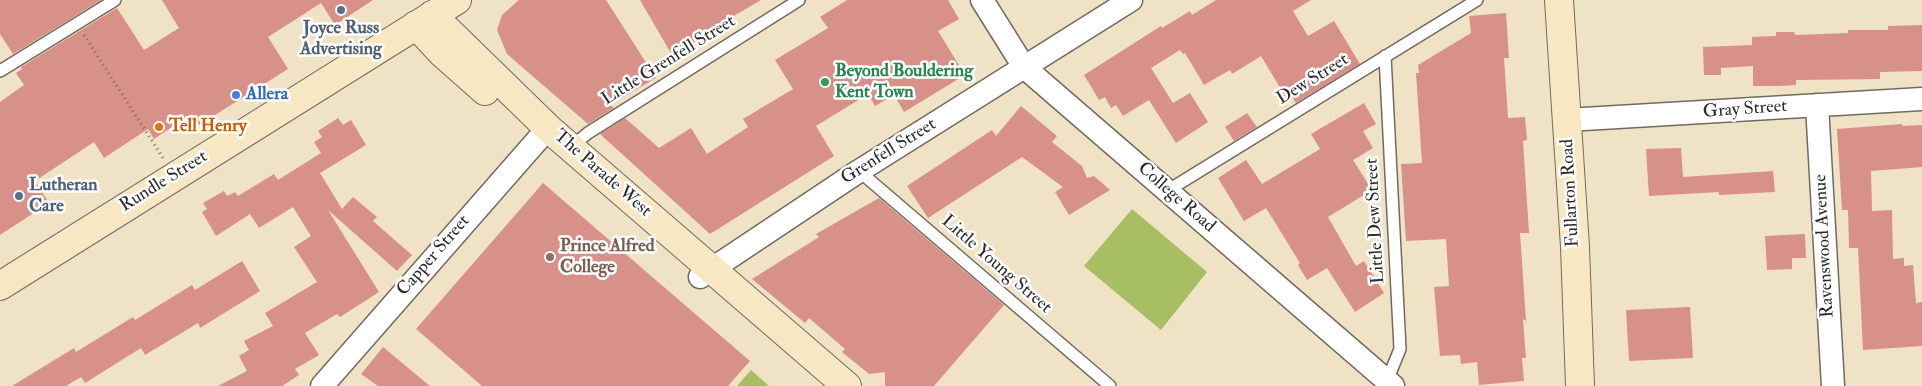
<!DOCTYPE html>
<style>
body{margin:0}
canvas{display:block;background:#f0e2c5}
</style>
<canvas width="1922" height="386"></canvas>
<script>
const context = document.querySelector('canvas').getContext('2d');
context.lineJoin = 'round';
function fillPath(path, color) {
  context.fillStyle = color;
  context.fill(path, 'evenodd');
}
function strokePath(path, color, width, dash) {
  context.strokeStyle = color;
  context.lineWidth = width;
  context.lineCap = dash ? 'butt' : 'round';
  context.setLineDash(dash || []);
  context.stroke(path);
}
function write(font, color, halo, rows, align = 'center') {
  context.font = font + ' "IM FELL Double Pica",serif';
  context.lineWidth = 5;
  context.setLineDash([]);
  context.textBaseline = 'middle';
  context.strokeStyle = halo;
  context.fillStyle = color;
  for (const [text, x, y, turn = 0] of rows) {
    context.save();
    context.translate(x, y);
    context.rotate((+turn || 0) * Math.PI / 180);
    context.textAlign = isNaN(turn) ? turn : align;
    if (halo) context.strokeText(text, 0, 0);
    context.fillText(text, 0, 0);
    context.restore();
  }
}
fillPath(new Path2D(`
 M1132,209L1207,272L1161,330L1084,266Z
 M751,370L769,386H737Z`), '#a8be62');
fillPath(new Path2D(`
 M0,0H101L13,54L0,34Z
 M162,0H373L335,25L321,3L268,37L288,69L199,125L192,114L154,139L148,129L104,158L94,142L35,181L49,203L0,235V102L24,85L16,73L22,69L21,67L117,8L144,50L179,28Z
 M519,0H606L656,78L610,105L614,108L588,124L507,54L497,30L502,15Z
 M640,0H761L700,36L701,38L672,55Z
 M847,0H948L959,19L938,31L965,75L904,112L894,95L875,106L868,94L816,126L834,156L710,234L600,134L625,118L659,148L691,128L707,154L748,127L743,119L793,89L775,60L828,28L820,17Z
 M1216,0H1311L1293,11L1308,36L1334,21L1360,64L1296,103L1290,93L1285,96L1261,56L1232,74L1230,70L1204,85L1185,53L1183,54L1180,50L1151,68L1173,103L1190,93L1208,122L1176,143L1149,100L1123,116L1116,105L1111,108L1105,97L1099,100L1084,75L1161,26L1162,28L1190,11L1192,15Z
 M1506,13L1509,58H1504L1508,118L1525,117L1527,140L1523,141L1529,233H1520L1526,321L1523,319L1526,358H1522L1524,381L1479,385L1477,362L1461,364L1460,355L1440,356L1434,287L1449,286L1446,239L1406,241L1401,164L1422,163L1416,73H1419L1418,65L1471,33L1469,16Z
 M1922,25V71L1880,72V79L1796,80V85L1778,86H1753V66L1721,68V75H1704L1703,47L1752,45V37L1776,36V32H1794L1795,35L1848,33V30H1888V26Z
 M1364,103L1376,124L1363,131L1373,148L1353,160L1372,190L1328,217L1356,266L1364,261L1384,293L1355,312L1327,268L1307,280L1298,265L1300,263L1266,208L1244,221L1218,178L1246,160L1262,184L1320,149L1311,134Z
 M1021,106L1057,136L1052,142L1082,166L1087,178L1094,176L1110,190L1069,215L1055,192L1063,187L1022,157L928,218L907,186L992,130L996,136Z
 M1247,113L1257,127L1234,141L1225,127Z
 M338,118L343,125L351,120L366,145L320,173L342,209L353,197L377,217L373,221L412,255L397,271L328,210L379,292L340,317L337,314L305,333L319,355L295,369L299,375L282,386H218L247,371L239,356L249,350L244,341L273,326L265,313L317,282L294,247L311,236L293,207L259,228L250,214L216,236L202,212L207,209L203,203L224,191L227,196L235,192L238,196L274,174L278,180L321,153L314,142L322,137L318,131Z
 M1902,124V126L1922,125V167L1871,171L1872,211L1892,210L1893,259L1904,258V266L1913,265L1916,303L1922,302V346L1863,350L1858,248H1849L1848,210H1842L1837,129Z
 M1681,148L1683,177L1773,171L1775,192L1719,195V192L1649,196L1646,149Z
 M543,183L750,361L728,386H482L416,329Z
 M879,198L1004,305L934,386H885V372L869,374L842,352L845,349L809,318L805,323L752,279L819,237L816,234Z
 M1805,234L1806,258H1792V269L1767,270L1765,236Z
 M242,261L260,291L200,328L198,323L145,355L141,348L85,383L81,377L66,386H12L74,348L76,352L133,317L135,320L192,285L195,290Z
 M1690,307L1693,358L1629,361L1626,310Z
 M383,347L430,386H378L361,374Z`), '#d79188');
const lane = new Path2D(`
 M1385,56L1400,349L1387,381
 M0,71L115,0
 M571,147L588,133L799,0
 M859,171L1110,386
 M1167,191L1477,0`);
const street = new Path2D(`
 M982,0L1024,67L1393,386
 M1817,105L1833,386
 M1567,120L1922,99
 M700,277L859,171L1131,0
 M322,386L548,128`);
const secondary = new Path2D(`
 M1559,0L1575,247L1580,386
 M432,15L548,128L847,386
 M416,25L442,53L485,91
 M0,286L457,0`);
strokePath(lane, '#706b61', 14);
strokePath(street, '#706b61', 25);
strokePath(secondary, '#706b61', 30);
strokePath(new Path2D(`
 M84,35L163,158`), '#706b61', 3, [1, 4]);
strokePath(lane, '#fff', 11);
strokePath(street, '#fff', 22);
strokePath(secondary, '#f7e8c3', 28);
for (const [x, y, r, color] of [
 [341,10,5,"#5c6f8a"],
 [825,82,5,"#2e9e5b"],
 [236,95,5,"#3f7fe0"],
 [159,127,5,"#e8710a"],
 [19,196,5,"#5c6f8a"],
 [550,257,5,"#8d6e63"]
]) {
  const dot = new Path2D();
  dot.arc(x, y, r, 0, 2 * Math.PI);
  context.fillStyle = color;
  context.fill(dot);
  strokePath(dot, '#fff', 2);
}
write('bold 18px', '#4e5e75', '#fff', [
 ["Joyce Russ",341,29],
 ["Advertising",341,50],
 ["Lutheran",29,186,"left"],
 ["Care",29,207,"left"]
]);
write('18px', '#2b2b2b', '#fff', [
 ["Little Grenfell Street",669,61,-32],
 ["Dew Street",1313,80,-32],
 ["Gray Street",1745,110,-4],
 ["Grenfell Street",889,152,-32],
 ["The Parade West",602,174,41],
 ["Rundle Street",164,182,-32],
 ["Fullarton Road",1571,193,-93],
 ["College Road",1176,198,41],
 ["Little Dew Street",1376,221,-93],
 ["Ravenswood Avenue",1825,246,-93],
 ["Capper Street",434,256,-49],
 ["Little Young Street",996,265,41]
]);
write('bold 18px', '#27864d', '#fff', [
 ["Beyond Bouldering",835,72],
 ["Kent Town",835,93]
], 'left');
write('bold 18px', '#366cbe', '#fff', [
 ["Allera",246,95]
], 'left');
write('bold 18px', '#c56008', '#fff', [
 ["Tell Henry",169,127]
], 'left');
write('bold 18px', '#785e54', '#fff', [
 ["Prince Alfred",560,247],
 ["College",560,268]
], 'left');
</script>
